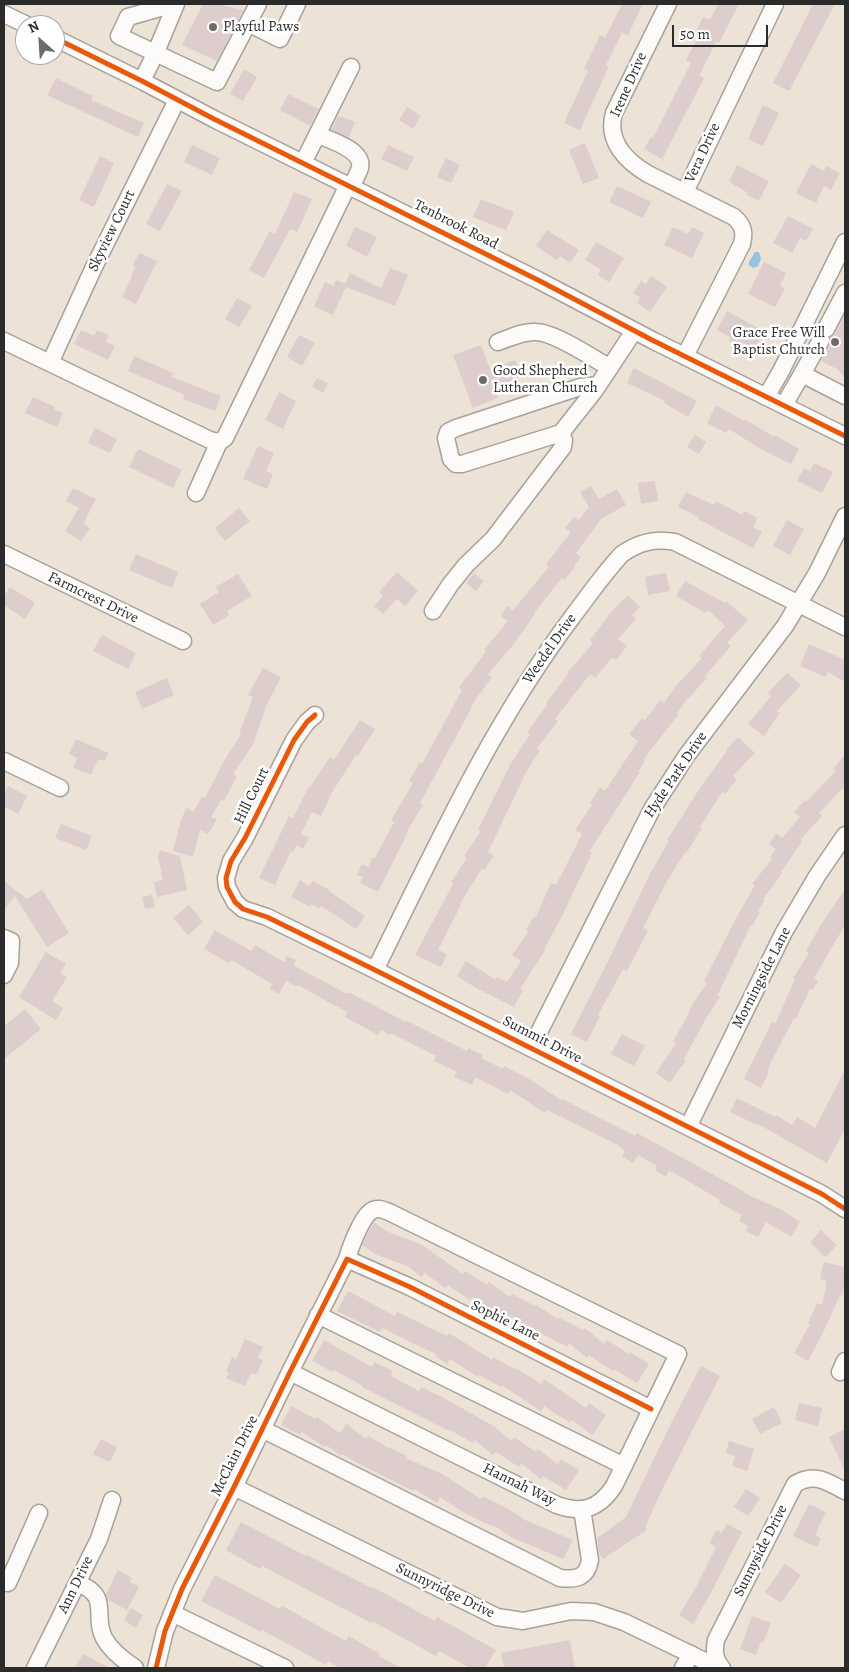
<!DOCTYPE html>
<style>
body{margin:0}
#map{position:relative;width:849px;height:1672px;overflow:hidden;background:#ede2d6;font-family:Alegreya,serif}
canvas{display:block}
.frame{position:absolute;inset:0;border:5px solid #2b2b2b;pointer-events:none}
.north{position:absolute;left:15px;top:15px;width:50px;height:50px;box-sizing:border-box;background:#fff;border:1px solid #aaa;border-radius:50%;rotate:334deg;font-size:14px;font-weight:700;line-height:20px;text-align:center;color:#2b2b2b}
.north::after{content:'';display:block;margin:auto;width:18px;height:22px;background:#6f6b67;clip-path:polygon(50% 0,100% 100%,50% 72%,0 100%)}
.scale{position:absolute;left:672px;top:25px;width:96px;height:22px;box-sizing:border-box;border:2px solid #2b2b2b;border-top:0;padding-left:6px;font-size:15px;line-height:18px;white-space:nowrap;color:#2b2b2b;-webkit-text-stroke:4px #fff;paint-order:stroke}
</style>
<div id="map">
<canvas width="849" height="1672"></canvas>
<div class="frame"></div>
<div class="north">N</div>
<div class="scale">50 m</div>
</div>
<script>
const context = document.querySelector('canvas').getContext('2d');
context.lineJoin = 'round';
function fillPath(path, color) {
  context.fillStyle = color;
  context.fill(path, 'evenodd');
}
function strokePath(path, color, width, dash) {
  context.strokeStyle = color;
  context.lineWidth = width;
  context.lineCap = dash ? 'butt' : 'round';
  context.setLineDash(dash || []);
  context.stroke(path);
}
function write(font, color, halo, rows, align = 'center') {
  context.font = font + ' Alegreya,serif';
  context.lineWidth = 5;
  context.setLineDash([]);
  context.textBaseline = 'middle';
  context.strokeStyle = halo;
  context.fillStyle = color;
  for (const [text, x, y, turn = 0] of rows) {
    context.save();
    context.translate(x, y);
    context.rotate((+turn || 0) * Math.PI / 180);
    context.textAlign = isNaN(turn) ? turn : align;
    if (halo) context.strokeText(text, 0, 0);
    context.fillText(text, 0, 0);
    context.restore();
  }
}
fillPath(new Path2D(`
 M755,252H759L761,259L758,266L753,268L749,265V262Z`), '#94c2e0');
fillPath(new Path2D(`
 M203,4H217L243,10L217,61L182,45Z
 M622,4H643L628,35L622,33L606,65L609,66L580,130L564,123L588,71L584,69L600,35L605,38Z
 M718,4H739L719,43L716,42L699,76L704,78L662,159L644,149L651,137L653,138L691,63L686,60L700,33L696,31L703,17L710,20Z
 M813,4H835L789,91L773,83Z
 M244,69L257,77L243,101L230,94Z
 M56,78L93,96L91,100L144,123L138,137L47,95Z
 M288,94L319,109L310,126L280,110Z
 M763,105L779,113L763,146L748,139Z
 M407,107L421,116L413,129L399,120Z
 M338,116L355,122L349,137L332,130Z
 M585,143L599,178L583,184L569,150Z
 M192,145L220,158L212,175L184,162Z
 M388,145L414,157L407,171L381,159Z
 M100,156L114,163L94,207L79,200Z
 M446,158L460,165L451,183L437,177Z
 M811,164L824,171L826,166L840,173L831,190L824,186L816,203L796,193Z
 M737,165L769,181L759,201L747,195L748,193L729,182Z
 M167,184L182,191L160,231L146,224Z
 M617,186L651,202L643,218L609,202Z
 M294,192L312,199L297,232L290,229L264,278L249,270L270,231L275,234Z
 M481,199L514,212L506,230L473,217Z
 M788,216L813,229L806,241L800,238L792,253L773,243Z
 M355,227L377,237L367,257L346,246Z
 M673,227L688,234L692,227L704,233L692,258L664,245Z
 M547,230L579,250L570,263L560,256L557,260L536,246Z
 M596,242L624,258L609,282L598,275L601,270L585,260Z
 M139,253L157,261L136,304L122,297L132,276H131L135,267L133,265Z
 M764,262L786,273L780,286L785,289L775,307L748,294Z
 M390,268L408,275L395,306L346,287L333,315L314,306L325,282L333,286L336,280L345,284L350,273L381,288Z
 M651,276L667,287L650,312L637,303L640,297L633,293L641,281L646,284Z
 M237,298L252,306L239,327L225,319Z
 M727,311L764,331L755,349L743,343L741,346L729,340L730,337L717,330Z
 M845,314V378L837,369L821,361L830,345V338L835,334Z
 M81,330L94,336L97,330L109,335L106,342L115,346L108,360L74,344Z
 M299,335L315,343L302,366L287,357Z
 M481,345L490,369L515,360L520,373L517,374L521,385L496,394L498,398L473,408L453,355Z
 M134,356L173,373L172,377L221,396L215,411L183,399L185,395L128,371Z
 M634,368L697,401L688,417L664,403L665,401L627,383Z
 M317,378L328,383L323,393L312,387Z
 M279,392L296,401L283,429L265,420Z
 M33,397L55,407L54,409L63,413L57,427L25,413Z
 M716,405L744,421L745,419L774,437L775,435L799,449L791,464L759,448L729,429L726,433L707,423Z
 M95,428L117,439L110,453L88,443Z
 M695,435L706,442L699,454L687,447Z
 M258,446L274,453L266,471L273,474L267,489L243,479Z
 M138,449L182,470L173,488L129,467Z
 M814,463L833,472L822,493L797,481L804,468L810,471Z
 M655,481L658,501L641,504L638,483Z
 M591,486L599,499L617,489L626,505L601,519L576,553L581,557L574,566L575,567L565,580L562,578L534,613L535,614L513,645L488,674L492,677L471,706L472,707L420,803L423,805L406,833L407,834L378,892L360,883L363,877L357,875L362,864L368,867L373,857L375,858L394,822L391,820L413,783L409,781L420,762L422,764L462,690L459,687L486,652L484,650L508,621L501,616L507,606L513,610L549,567L546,565L550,559L571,532L565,528L574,517L579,520L589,507L580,492Z
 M73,488L96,499L83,524L90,528L81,541L65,531L79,508L66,501Z
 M686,492L714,505L716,501L742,515L744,511L757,518L753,527L762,532L753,548L698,519L699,517L678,507Z
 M239,508L250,521L225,541L215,528Z
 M787,520L804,529L790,555L773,546Z
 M136,554L178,572L172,588L129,570Z
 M397,572L418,591L405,606L397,599L383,614L374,606L383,596L379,592Z
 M474,573L484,581L476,591L466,583Z
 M666,573L670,591L648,595L645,577Z
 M238,574L252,596L227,611L229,615L213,625L200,604L219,592L216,587Z
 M685,581L725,603L726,601L748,620L727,643L731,646L705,676L707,678L684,703L677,714L678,715L643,760L645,761L638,772H640L589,852L592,853L561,918L544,949H546L520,989L523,990L514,1007L476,988L457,976L466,961L496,980L497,977L507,982L521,961L512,955L528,932L526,930L534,916L536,917L551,883L556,885L582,834L575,830L592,805L590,803L600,787L605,791L638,741L629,734L642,718L645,720L660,700L664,703L675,687L702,658L699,656L725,626L708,610L706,613L676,596Z
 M10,587L35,603L25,619L4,605V596Z
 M628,595L640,607L632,615L636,619L618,639L627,646L616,660L612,658L595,678L590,674L555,719L558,721L537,748L540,750L522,779H523L488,852L494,856L484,870L482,868L460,904L461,905L438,950L447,954L441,967L415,955L453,884L451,882L467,858L464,856L481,831L478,830L510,765L530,734L527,732L548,704L546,703L569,673L568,672L593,643L590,640L612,611Z
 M102,635L136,653L128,669L93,651Z
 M809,644L845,660V682L828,672L826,677L800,666Z
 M263,668L281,677L264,710H265L253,744L233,774L237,776L224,801L221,800L211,817L217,819L208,834L200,830L193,857L173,851L181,819L187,808L193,812L202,797L205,798L224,761L241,734L239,733L253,697L248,695Z
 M787,673L801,685L777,711L780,713L764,736L748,724L771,696L768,693Z
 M167,678L174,695L142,709L135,692Z
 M360,720L375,729L358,756L356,755L329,797H330L321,816L312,812L301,834L309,838L303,849L297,845L293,852L291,851L275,885L259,878L289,816L293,818L309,786L310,787L330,757L334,760Z
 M738,737L755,753L733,776L737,779L725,794L722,792L700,827L702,828L687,852L686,851L667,881L643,928L648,931L627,971L623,969L598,1015L600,1016L587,1042L571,1034L608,961L651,872L669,841L667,840L700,788L727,751L726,750Z
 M76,739L108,753L105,761L98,759L91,775L73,768L77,758L69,754Z
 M845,754V786L819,813L822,816L800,840L802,842L781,872L782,873L763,899L765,900L758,911L760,912L752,926L751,925L717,996L720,997L706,1018L684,1059L686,1060L670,1083L656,1073L676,1044L673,1042L690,1011H688L707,983L704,981L735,920L755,885L752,884L772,859L770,857L776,849L769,844L776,833L782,838L800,817L794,812L805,800L806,802L836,771L833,769Z
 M8,786L27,796L18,814L4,806V795Z
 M61,824L92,836L86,850L55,838Z
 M160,850L180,856L187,890L157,897L154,882L163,880L158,857Z
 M300,880L309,886L312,881L330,890L329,891L365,916L356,929L321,906L319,909L311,904L310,907L291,897Z
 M4,881L27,899L42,889L69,933L47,947L15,896L4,910Z
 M845,889V925L814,978L818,981L812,990L810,989L796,1019L794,1018L772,1060L767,1071L769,1072L761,1088L744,1079L772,1022L775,1024L795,979L793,978L809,953L806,951L822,923Z
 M152,895L155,907L145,909L142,897Z
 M189,905L203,922L188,935L173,918Z
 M215,930L251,951L255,945L284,962L287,956L296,960L293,965L347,994L348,992L406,1022L407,1021L467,1051L468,1048L483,1055L481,1058L503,1069L504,1066L529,1079L561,1100L562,1099L635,1136L637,1133L745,1192L744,1193L782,1210L800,1222L791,1237L766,1222L758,1237L746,1231L748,1226L739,1221L742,1215L719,1203L720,1200L676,1174L669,1171L666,1177L655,1170L657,1166L638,1155L633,1163L622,1156L625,1151L618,1145L547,1110L545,1113L510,1090L508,1094L475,1077L472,1085L454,1077L457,1072L434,1061L436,1056L391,1033L390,1035L381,1030L378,1035L345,1017L348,1012L328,1002L298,985L297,987L286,981L279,994L270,989L272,984L231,960L229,963L204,949Z
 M46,952L66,964L60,973L67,977L52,1001L63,1008L56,1020L19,997Z
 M25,1009L41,1029L4,1059V1026Z
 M622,1034L645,1046L634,1066L611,1054Z
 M845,1070V1129L827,1163L758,1124L757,1125L730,1112L737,1098L775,1117L776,1115L792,1125L797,1117L815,1128Z
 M374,1222L386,1231L422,1245L463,1274L465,1271L487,1285L489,1282L510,1297L512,1294L535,1306L536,1305L558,1319V1317L583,1330L585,1328L604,1344L607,1340L629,1354L630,1352L649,1364L637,1383L614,1369L613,1371L589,1355L587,1358L569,1343L567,1347L497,1310L496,1313L472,1297L470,1300L448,1285L445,1288L425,1273L422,1277L407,1266L377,1255L362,1245Z
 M821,1230L837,1245L825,1257L810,1242Z
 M824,1262L845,1267V1281L842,1296L840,1295L823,1333L808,1361L794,1353L810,1324L808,1323L817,1303L822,1305L827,1281L820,1279Z
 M348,1291L395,1316L397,1312L447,1336L449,1333L492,1360L493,1357L517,1370L518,1369L541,1384L544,1379L586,1408L589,1403L606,1415L592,1435L572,1420L570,1423L544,1406L541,1411L502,1385L501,1387L479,1375L478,1377L450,1359L447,1364L435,1356L436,1354L408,1341L382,1328L380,1332L337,1311Z
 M245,1339L263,1347L258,1358L263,1360L256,1375L251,1373L245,1386L226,1378L229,1373L226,1371L232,1357L236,1359Z
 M324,1340L372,1367L374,1362L393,1371L391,1376L419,1391L421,1387L446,1399L495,1427L511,1441L514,1437L536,1452L538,1449L558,1465L561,1459L579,1470L566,1490L543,1476L541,1479L521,1463L519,1467L496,1452L493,1455L475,1440L473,1443L450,1430L449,1431L362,1387L363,1386L334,1370L333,1372L312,1361Z
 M701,1366L720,1376L661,1492L645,1527L647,1530L603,1559L599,1553L597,1538L626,1517L674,1417Z
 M799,1403L822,1408L818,1426L795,1420Z
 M291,1406L316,1419L317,1417L340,1433L347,1424L366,1439L368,1436L390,1449V1448L407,1456L406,1458L442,1474L481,1499L482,1496L507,1508L525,1520L573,1540L563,1559L513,1538L493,1525L492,1526L466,1514L440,1497L437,1503L414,1489L413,1491L363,1466L342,1454L341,1456L326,1445L324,1447L302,1432L300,1435L281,1425Z
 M774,1407L782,1423L760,1434L752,1419Z
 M845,1429V1471L829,1437Z
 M101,1439L117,1447L110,1462L93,1454Z
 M729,1441L754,1449L747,1471L732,1466L735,1456L726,1453Z
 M746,1489L760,1498L748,1516L734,1507Z
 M809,1504L826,1512L815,1535L821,1538L817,1547L793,1536Z
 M241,1522L306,1556L307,1555L372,1588L373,1587L435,1621L437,1617L496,1650L485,1668H470L439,1651L436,1656L372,1621L371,1623L262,1566L260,1569L226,1550Z
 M727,1524L742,1532L713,1589L693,1624L679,1615L695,1589L716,1547L710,1543L716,1530L722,1533Z
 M785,1564L801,1575L781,1603L765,1592Z
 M118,1570L132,1578L130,1582L139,1587L127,1610L108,1600L106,1594Z
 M215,1575L280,1609L282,1606L346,1641L349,1636L380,1654L379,1656L402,1668H340L328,1661L326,1665L262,1630L261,1632L201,1601Z
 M131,1608L143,1615L136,1628L124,1620Z
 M752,1616L771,1623L763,1643L761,1642L756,1655L740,1649Z
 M570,1640L575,1668H504L501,1653Z
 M83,1654L110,1668H75Z`), '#ddcdcd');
const minor = new Path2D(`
 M174,4L128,17L119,36L217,82L248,23
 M258,4L248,23L280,39L297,4
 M668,4L614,113C606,141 626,161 648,174L734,217C743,225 745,232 742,244L685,356
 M4,14L27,25
 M55,38L142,81L214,119L538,280L652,340L845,436
 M142,81L156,52L176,4
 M318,135C330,140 364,150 360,168C358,174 354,181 351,187
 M303,163L351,67
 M685,192L775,4
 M826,329L845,293
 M4,341L210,440L219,442L225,438L348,185
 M498,342C510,338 523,331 536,332C554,332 593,358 610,368
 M50,363L94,267L177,100
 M802,374L821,340
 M766,397L781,371L845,242
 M784,405L802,374L845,396
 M561,433L462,464H456L451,459L446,438L448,432L456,428L580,387L598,385
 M196,493L219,442
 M4,554L183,641
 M433,611L450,585L466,565L493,539L563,447L564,440L561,433L595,390L634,331
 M315,715L307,722L294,740L245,838L231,861L226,878L227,887L235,902L243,909L267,917L375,970L822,1194L845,1209
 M4,761L60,788
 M4,938L11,941L10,963L4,975
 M375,970C435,849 491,725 573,616C589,595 604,573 622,554C639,542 655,538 675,542L845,627
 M531,1048L652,809L687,755L785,626L817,573L845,516
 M688,1127L784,932L817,876L845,835
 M347,1259L410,1287L651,1409
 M318,1315L624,1466
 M840,1372L845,1361
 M262,1429L560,1578C576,1580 587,1578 590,1560L582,1509
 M234,1487L497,1617L523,1621L571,1611L594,1612L624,1622L719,1668
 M4,1581L8,1583L39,1513
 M77,1583C112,1596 92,1615 104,1638C111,1651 123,1660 135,1668
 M172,1613L285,1668
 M35,1668L99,1539L112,1500
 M156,1668L165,1631L182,1589L234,1487L290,1372L347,1259C350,1248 361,1219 370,1212C376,1207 382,1209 389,1212L678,1354L614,1486C599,1509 582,1514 557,1505L290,1372
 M683,1668L691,1654
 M722,1668C714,1659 714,1651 716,1640L795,1484C815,1472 827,1482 845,1491`);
strokePath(minor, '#a7a19a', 19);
strokePath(minor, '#fcfbf9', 16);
strokePath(new Path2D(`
 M55,38L142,81L214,119L538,280L652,340L845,436
 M315,715L307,722L294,740L245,838L231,861L226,878L227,887L235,902L243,909L267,917L375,970L822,1194L845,1209
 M156,1668L165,1631L182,1589L234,1487L290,1372L347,1259L410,1287L651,1409`), '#e8590c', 5);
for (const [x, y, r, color] of [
 [213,27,5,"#6f6b67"],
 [835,342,5,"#6f6b67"],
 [483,380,5,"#6f6b67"]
]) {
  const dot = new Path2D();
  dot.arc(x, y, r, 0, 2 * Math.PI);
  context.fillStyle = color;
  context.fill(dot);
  strokePath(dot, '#fff', 2);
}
write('15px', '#2b2b2b', '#fff', [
 ["Playful Paws",223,27],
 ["Grace Free Will",825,333,"right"],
 ["Baptist Church",825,350,"right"],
 ["Good Shepherd",493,371],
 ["Lutheran Church",493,388]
], 'left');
write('15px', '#2b2b2b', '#fff', [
 ["Irene Drive",629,85,-66],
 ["Vera Drive",703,153,-65],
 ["Tenbrook Road",456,225,27],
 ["Skyview Court",112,231,-64],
 ["Farmcrest Drive",93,598,26],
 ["Weedel Drive",550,649,-55],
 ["Hyde Park Drive",676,775,-56],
 ["Hill Court",252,796,-64],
 ["Morningside Lane",762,978,-63],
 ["Summit Drive",542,1040,27],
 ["Sophie Lane",505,1321,26],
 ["McClain Drive",235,1456,-64],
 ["Hannah Way",519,1485,26],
 ["Sunnyside Drive",761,1551,-63],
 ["Ann Drive",76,1585,-64],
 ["Sunnyridge Drive",445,1591,26]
]);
</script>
